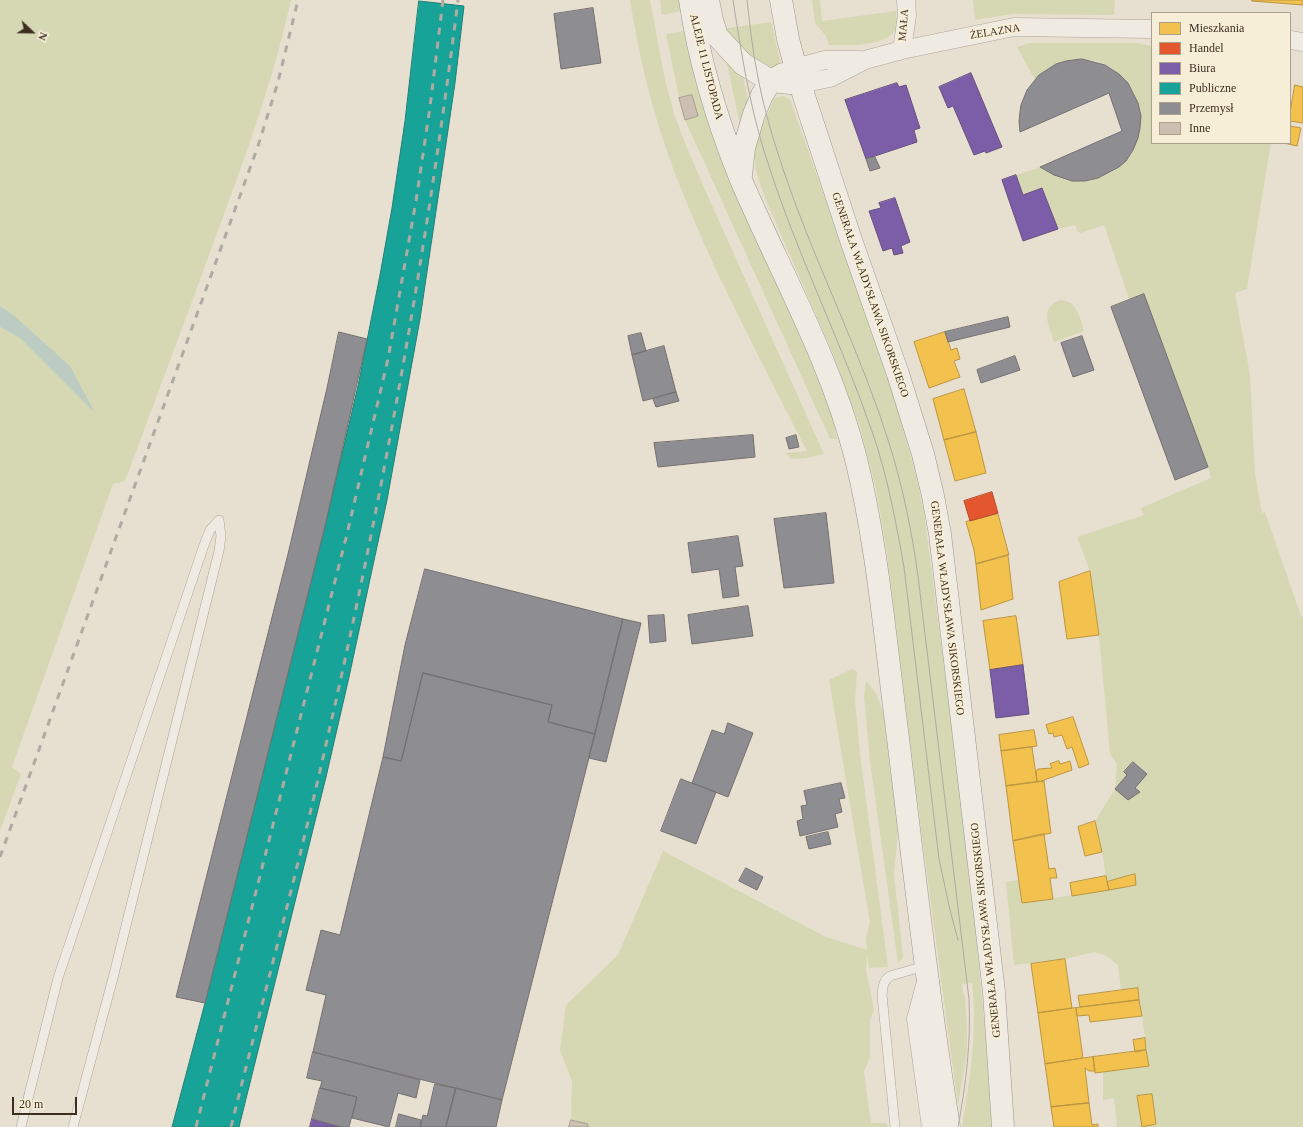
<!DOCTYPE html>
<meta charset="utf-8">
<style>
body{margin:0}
#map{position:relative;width:1303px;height:1127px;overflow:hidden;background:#e7e0d1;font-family:"Times New Roman",serif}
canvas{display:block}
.legend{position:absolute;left:1151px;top:12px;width:140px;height:132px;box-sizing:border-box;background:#f7eed8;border:1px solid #ada18e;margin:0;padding:5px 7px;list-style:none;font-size:12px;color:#3d2e20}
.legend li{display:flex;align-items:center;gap:8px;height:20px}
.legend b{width:20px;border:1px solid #ada18e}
.north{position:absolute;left:12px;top:12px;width:40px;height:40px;-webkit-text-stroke:3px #f7eed8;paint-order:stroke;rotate:112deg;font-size:11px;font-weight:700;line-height:16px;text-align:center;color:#3d2e20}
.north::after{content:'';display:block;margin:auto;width:14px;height:18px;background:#3d2e20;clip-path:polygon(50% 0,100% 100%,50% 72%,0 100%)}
.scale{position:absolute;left:12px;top:1097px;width:65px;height:18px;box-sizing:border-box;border:2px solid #3d2e20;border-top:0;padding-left:5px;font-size:12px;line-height:14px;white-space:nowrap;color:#3d2e20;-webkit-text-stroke:3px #f7eed8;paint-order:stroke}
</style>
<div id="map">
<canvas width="1303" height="1127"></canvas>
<ul class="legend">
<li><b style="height:11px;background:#f2c14e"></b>Mieszkania</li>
<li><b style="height:11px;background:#e4572e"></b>Handel</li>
<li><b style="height:11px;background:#7b5ea7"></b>Biura</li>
<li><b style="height:11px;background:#17a398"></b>Publiczne</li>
<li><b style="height:11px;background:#8d8d92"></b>Przemysł</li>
<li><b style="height:11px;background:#cbbfb2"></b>Inne</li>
</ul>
<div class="north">N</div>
<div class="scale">20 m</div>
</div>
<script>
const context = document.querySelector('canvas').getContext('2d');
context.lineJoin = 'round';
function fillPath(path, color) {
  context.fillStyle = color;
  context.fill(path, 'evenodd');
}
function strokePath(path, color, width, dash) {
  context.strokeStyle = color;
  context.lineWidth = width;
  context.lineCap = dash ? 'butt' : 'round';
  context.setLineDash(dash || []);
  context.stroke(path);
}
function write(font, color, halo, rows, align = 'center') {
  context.font = font + ' "Times New Roman",serif';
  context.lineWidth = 4;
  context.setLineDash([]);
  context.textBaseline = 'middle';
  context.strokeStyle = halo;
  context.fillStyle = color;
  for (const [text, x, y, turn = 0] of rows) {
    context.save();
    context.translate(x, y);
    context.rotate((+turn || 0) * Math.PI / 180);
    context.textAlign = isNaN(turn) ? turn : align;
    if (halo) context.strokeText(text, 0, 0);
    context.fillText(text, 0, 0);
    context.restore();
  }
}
fillPath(new Path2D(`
 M0,0H291C275,73 250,144 224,214C192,303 158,392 125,481L113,484L12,767L21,774L0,831V327L20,338L94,411L11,313L0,306Z
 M630,0H650L664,75L674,114L683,138L706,192L824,454L806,458L791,459L786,453L807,451C776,391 745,331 716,270C695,223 674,176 659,127C646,85 637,43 630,0Z
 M660,0H679L681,11L662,15Z
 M812,0H820L822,21L896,11C896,15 897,20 897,24C894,48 847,45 829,45L826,36L815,23Z
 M973,0H1115L1114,15L1013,14L975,20Z
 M771,22L780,60L779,65L773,68C757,64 734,41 722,29Z
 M684,31C694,74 705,115 721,156L808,355L832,416L837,439H830L685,120L698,116L692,95L679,98L666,34Z
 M1030,43H1136L1152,46V143H1271L1247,289L1235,293L1250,375L1255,473L1262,513L1265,512L1301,616L1303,617V1127H1117L1114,1098L1103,1100V1072L1149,1066L1138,988L1121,990L1118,965L1105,955L1094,952L1065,959L1014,965L1006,882L1019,880L1022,903L1136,885L1134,874L1107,882L1102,852L1095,821L1115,789L1117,765L1110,754L1099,635L1090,571L1077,537L1144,515L1141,508L1211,478L1208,467L1144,295L1129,299L1104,225L1081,233L1078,232L1075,225L1058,229L1043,188L1023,195L1016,175L1040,167C1057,180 1079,185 1100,177C1116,172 1128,161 1135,146C1155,100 1116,48 1065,61C1053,64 1044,71 1035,80L1017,47Z
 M727,63L742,71L750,110L740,125Z
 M784,96L790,100L791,102L890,383L915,472L924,512L967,846L985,1029L992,1127H962C970,1079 978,1031 972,983L962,984L963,993L965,997L967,1029V1051L958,1105L921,829L887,554L877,493L861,430L834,356L765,198L756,171L754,156L757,139L773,101L775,98Z
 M1060,300C1078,301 1079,316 1084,331L1054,342C1049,326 1039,308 1060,300Z
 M852,669L857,672L855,701L860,754L888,967L869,968L867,954L866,970L874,1010L870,1020V1057L864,1072L871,1123H887L888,1127H589L588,1124L571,1120L572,1082L560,1050L566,1005L618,955L663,851L826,937L867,950L866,938L870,922L829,680Z
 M866,681L876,693L883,711L898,830L894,874L903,956L902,959L898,963L870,761L864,697Z`), '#d6d7b3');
fillPath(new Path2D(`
 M0,306L11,313L70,366L95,413L20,338L0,327Z`), '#bcccc2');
const homes = new Path2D(`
 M1252,0H1303V5L1252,1Z
 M1295,85L1303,87V123L1290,121V113Z
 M1290,126L1301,128L1297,146L1284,143H1290Z
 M945,332L951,350L957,348L960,359L954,361L960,377L929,388L914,342Z
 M964,389L976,432L944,440L933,399Z
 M976,432L986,473L955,481L944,440Z
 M998,514L1009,555L976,564L974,550L966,522Z
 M1008,555L1013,599L981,610L976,564Z
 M1090,571L1099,635L1067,639L1059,582Z
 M1016,616L1023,665L990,670L983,621Z
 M1073,717L1089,764L1079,768L1072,747L1067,749L1062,735L1054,737L1053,733L1049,734L1046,725Z
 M1034,730L1037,746L1001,751L999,735Z
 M1032,747L1037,782L1006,786L1001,751Z
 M1059,761L1060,764L1070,761L1072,770L1044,780V781L1037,782L1036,771L1038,769L1052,768L1050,764Z
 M1044,781L1051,833L1013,841L1006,786Z
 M1095,821L1102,852L1085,856L1078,827Z
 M1044,834L1049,869L1055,868L1057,878H1050L1053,899L1022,903L1013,841Z
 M1135,874L1136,885L1109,890L1107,882Z
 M1106,876L1109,890L1072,896L1070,883Z
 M1065,959L1072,1008L1038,1013L1031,964Z
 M1138,988L1139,1000L1080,1007L1078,996Z
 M1139,1000L1142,1016L1090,1022L1089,1015L1077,1016L1076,1008Z
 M1076,1008L1083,1058L1045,1064L1038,1013Z
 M1145,1038L1146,1050L1135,1052L1133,1040Z
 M1146,1050L1149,1066L1095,1073L1093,1057Z
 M1093,1057L1095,1071H1089L1085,1068L1089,1103L1051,1107L1045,1064Z
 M1152,1094L1156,1124L1142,1127L1137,1096Z
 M1089,1103L1092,1125L1098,1124V1127H1054L1051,1107Z`);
fillPath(homes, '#f2c14e');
strokePath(homes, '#bc9540', 1);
const shops = new Path2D(`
 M992,492L998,513L970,521L964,501Z`);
fillPath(shops, '#e4572e');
strokePath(shops, '#b24b2a', 1);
const offices = new Path2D(`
 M971,73L1002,147L986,153L985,151L974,155L953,106L948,108L939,87Z
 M897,83L899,87L906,85L920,128L914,130L917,142L866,159L845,100Z
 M1016,175L1023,195L1042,188L1058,229L1023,241L1002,180Z
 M895,198L910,242L901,246L903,253L894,255L892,248L883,251L869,211L881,208L879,203Z
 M1023,665L1029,714L996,718L990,670Z
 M312,1119L341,1127H310Z`);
fillPath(offices, '#7b5ea7');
strokePath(offices, '#68507e', 1);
const public = new Path2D(`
 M419,1L464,6L455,83L420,319L387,500L349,677L326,777L239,1127H172L205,1003L325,526L358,386L380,275L392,208L405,121Z`);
fillPath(public, '#17a398');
strokePath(public, '#228074', 1);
const industry = new Path2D(`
 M593,8L601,63L561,69L554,14Z
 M1082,59L1105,65L1119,74L1128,83L1138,103L1141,116L1140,128L1138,138L1133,150L1126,161L1119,167L1098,178L1085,181H1072L1054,175L1040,167L1122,131L1109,93L1020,132L1019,121L1020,112L1021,105L1027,90L1039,75L1056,64L1066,61Z
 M875,157L880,168L870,171L866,159Z
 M1144,294L1208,467L1175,480L1111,307Z
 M1008,317L1010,327L948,342L945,332Z
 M339,332L367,339L325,526L205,1003L176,997L288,554L327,388Z
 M641,333L646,351L632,355L628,336Z
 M1082,336L1094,370L1073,377L1061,343Z
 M664,346L676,392L643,401L632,355Z
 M1015,356L1020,370L981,383L977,370Z
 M676,392L679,401L656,407L653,399Z
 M753,435L755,457L658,467L654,443Z
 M796,435L799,447L789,449L786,438Z
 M826,513L834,583L784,588L774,519Z
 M738,536L743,566L735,567L739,596L723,598L719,569L692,573L688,543Z
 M425,569L623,619L595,734L548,722L552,705L423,673L401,761L383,757L405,645Z
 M748,606L753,636L692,644L688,615Z
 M664,615L666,641L650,643L648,616Z
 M623,619L641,623L606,762L589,758Z
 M423,673L552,705L548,722L595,734L502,1100L313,1052L326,995L306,990L321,930L340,935L383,757L401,761Z
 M728,723L753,733L728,797L692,783L712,730L724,734Z
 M1133,762L1147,774L1135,788L1140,792L1128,800L1115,789L1127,775L1124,772Z
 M681,779L716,792L696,844L661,831Z
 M841,783L845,798L839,799L842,812L835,814L838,827L800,836L797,821L803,819L801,806L807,805L804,791Z
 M828,832L831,844L809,849L806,837Z
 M746,868L763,877L757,890L739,881Z
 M313,1052L420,1080L416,1098L398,1093L389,1127L352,1118L357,1097L320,1088L322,1081L307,1078Z
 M435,1084L456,1088L446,1127H420L423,1115L427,1116Z
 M320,1088L357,1097L349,1127H341L312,1119Z
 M456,1088L502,1100L496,1127H446Z
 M399,1114L421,1120L420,1127H396Z`);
fillPath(industry, '#8d8d92');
strokePath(industry, '#757070', 1);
const building = new Path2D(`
 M692,95L698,116L685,120L679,98Z
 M571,1120L588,1124V1127H569Z`);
fillPath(building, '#cbbfb2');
strokePath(building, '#a89c90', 1);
const service = new Path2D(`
 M21,1127L58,978L204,545L210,530L219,520L221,536L219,551L113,978L73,1127
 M895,1127L882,995C883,987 883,981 890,976L925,966`);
const minor = new Path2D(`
 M1290,40L1303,42
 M902,50L907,15L906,0
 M795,68L825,60H860
 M800,84L830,78L865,60L902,50L1014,27L1152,29`);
const tertiary = new Path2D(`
 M928,982L918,1019L933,1127`);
const secondary = new Path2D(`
 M690,0C699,60 718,123 741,180C780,271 830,359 855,455C875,534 883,617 893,698C911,841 926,984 949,1127
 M708,0L712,20L717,36L743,64L771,81L800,84
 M781,0L788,39L800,84L851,240L898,374L923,454L933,496L940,534L994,992L1003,1127
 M741,175L744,148L754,114L762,95L771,81L783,74`);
strokePath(service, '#ada599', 10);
strokePath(minor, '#ada599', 19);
strokePath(tertiary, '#ada599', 23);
strokePath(secondary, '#9c958a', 23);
strokePath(service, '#efebe3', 9);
strokePath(minor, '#efebe3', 18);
strokePath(tertiary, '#efebe3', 22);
strokePath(secondary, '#efebe3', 22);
strokePath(new Path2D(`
 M733,0C741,51 749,102 764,151C794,249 841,340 874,437C888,479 896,523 904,567L939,859L950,910L958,940
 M747,0C750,24 752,48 757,72C763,106 773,139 784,172C815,264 861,352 890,446C903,488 912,532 918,576L969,999C971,1043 966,1084 958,1127`), '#afaaa2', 1);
strokePath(new Path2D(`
 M0,857L258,146L278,82L298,0
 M196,1127L347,534L388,359L416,201L430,107L443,0
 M231,1127C263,998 298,870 327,740C383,496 427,249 458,0`), '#afaaa2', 3, [7, 7]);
write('11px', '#3d2e20', '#f7eed8', [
 ["MAŁA",904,25,-85],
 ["ŻELAZNA",995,32,-9],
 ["ALEJE 11 LISTOPADA",706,67,76],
 ["GENERAŁA WŁADYSŁAWA SIKORSKIEGO",870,295,71],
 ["GENERAŁA WŁADYSŁAWA SIKORSKIEGO",947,608,83],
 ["GENERAŁA WŁADYSŁAWA SIKORSKIEGO",986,930,-96]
]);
</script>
